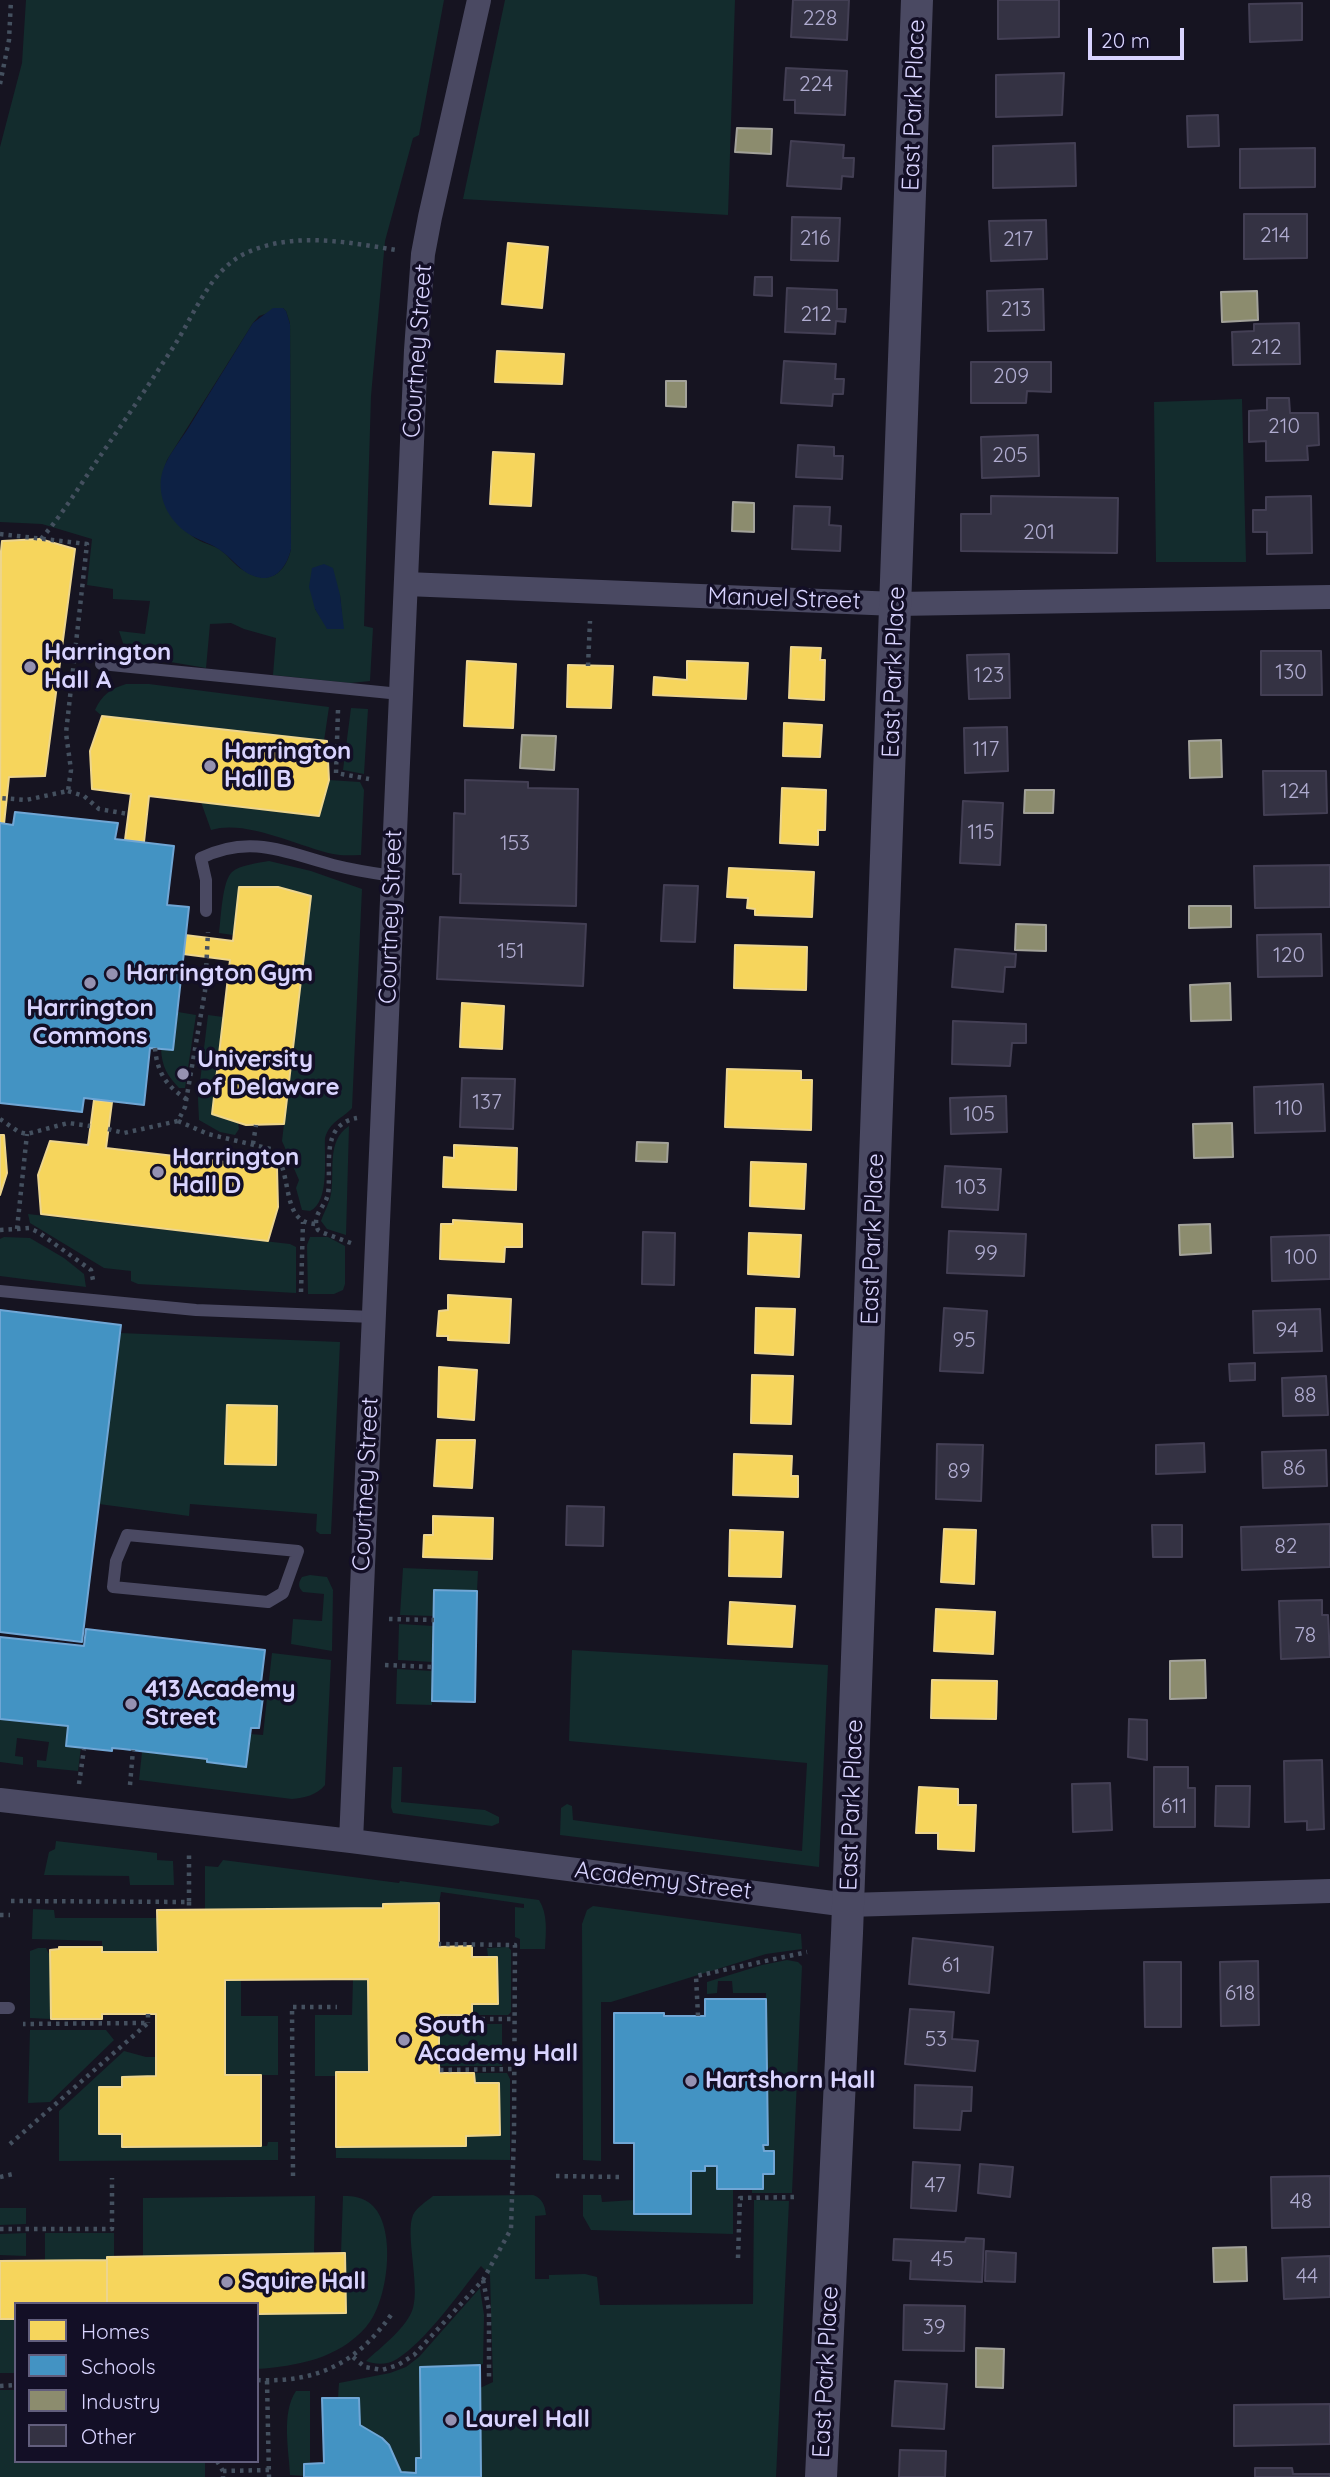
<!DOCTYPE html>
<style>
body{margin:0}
#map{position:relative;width:1330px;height:2477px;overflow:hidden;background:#161421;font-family:Quicksand,sans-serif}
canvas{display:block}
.legend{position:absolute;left:14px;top:2302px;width:245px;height:161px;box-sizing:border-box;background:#130f26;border:2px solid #625e7d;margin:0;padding:9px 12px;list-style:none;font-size:21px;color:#d9d4ff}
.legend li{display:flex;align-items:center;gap:14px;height:35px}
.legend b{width:35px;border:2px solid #625e7d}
.scale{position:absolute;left:1088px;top:28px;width:96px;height:32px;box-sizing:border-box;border:4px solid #d9d4ff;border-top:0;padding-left:9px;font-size:21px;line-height:24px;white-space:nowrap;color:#d9d4ff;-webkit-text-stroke:5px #130f26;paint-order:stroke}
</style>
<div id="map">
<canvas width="1330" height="2477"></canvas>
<ul class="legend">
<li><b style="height:19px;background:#f6d55c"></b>Homes</li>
<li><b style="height:19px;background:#4393c3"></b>Schools</li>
<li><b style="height:19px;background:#8c8c6e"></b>Industry</li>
<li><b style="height:19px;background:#343243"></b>Other</li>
</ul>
<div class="scale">20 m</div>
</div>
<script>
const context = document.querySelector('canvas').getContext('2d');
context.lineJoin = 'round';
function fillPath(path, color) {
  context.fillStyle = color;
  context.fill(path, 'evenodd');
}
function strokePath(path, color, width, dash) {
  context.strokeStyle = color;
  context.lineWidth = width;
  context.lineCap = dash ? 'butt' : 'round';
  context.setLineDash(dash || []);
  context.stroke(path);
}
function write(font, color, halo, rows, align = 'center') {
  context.font = font + ' Quicksand,sans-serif';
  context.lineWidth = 7;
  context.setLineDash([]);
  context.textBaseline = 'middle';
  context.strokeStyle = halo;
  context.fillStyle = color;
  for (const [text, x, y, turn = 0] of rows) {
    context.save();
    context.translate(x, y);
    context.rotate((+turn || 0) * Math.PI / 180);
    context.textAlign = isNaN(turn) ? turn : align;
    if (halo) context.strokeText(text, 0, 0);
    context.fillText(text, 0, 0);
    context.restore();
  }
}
fillPath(new Path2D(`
 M26,0H444L419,135L413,138L385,241L371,396L364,626L373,628L370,681L350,683L273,675L276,638L244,629L231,623L210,624L206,668L135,656L125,649L119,631L145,634L150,601L113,599V589L87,585L92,539L42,524L0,522V147L22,63ZM283,308L286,311L290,324L291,549C285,575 268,586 243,570C234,565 228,555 219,549C211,544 197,542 190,534C182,526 168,488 162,476L167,460L253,323L259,316ZM340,595L343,629L325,623L315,609Z
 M505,0H735L728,215L463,199Z
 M1242,399L1246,562H1156L1154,402Z
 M126,684H149L329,707L324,741L102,716L95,710C102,695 110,689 126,684Z
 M351,708L368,709L364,774L343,770Z
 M329,780L360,782L364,790L361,855C352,855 342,856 333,854C297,846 246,819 211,830L201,802L318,816Z
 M269,861L311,871L362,889L352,1108C342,1119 330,1121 325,1138C324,1157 330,1202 310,1211L302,1210L296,1188L299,1180L282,1141L311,897L278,887H239L233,935L219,933C221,919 222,881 232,872C240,865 258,863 269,861Z
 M178,1012L196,1015L185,1088H179C167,1075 162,1067 161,1049L173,1050Z
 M208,1015L223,1017L212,1114L238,1123L239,1129L235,1135L220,1132L199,1120L198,1099Z
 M349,1126L346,1235L327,1229L321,1221C324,1212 329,1204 331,1194C335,1171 326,1141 349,1126Z
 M28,1214L290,1244L296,1247V1293L138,1284L131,1281V1271L104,1268L30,1223Z
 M4,1237L30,1238L64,1258L84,1274L86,1287L0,1276V1239Z
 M310,1237H328L345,1246V1284L343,1290L334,1294H308L307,1245Z
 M120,1333L340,1342L331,1534H320L316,1531L317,1514L190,1504L189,1516L99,1504Z
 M403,1568L478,1571L477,1591L435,1590L434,1616L400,1615Z
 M310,1575L327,1577L333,1590L332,1651L291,1644L293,1619L322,1621L324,1594L303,1592C298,1587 298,1583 302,1577Z
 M399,1624L434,1626L433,1662L398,1660Z
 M572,1650L828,1665L819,1867L560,1835L561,1808L567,1804L572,1806L573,1820L802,1851L807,1763L569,1741Z
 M272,1653L331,1660L325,1785C317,1795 304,1798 292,1799L139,1780L142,1752L207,1759V1763L246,1767L250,1734L263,1735Z
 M397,1669L433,1671L432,1705L396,1704Z
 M0,1719L68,1726L81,1747L78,1771L37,1767V1760L46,1761L49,1742L17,1738L15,1756L23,1757V1765L0,1762Z
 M393,1767H402L401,1802L485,1810L499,1817V1823L492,1826L393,1813L391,1807Z
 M56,1841L157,1853V1860L173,1861L174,1885H130L129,1876L44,1875L49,1852L55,1849Z
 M223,1860L399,1883L400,1881L539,1900C548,1914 546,1932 545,1949H520V1939L515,1937V1907L524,1908V1904L441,1892L439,1903L383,1904V1908L205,1909V1866L218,1867Z
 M593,1906L801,1934L802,1949L766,1954L611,2002H601V2161L583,2160L582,1924L587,1910Z
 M33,1909L54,1910L55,1918H157L158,1952H102V1941L32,1939Z
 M508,1947L511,1950V2012L508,2015H472V2004L498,2003L497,1957H488L487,1948Z
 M38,1948H46L50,1956L51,2019L30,2018V1951Z
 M787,1960L798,1962L802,1966L792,2193H752V2189L763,2188V2174H774V2152L764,2151L763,2145L768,2144L766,1993H733L732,1981H718L717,1993L707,1994V1982L762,1965Z
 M353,1979H368L369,2072H336V2076H315V2015H352Z
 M225,1980H241V2016H278V2075H225Z
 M439,2024H502V2066H439Z
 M30,2030H106L114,2040L50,2102L28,2103Z
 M124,2051L146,2057H156V2076L122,2077V2087L100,2088V2134H122L123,2147L267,2146L268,2142H278V2160L59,2161V2111Z
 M474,2073H507L510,2079V2160L336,2158V2147L465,2146L466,2136L499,2135V2083H475Z
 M705,2166H717L733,2189V2234L591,2230L583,2216V2195H601L602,2202L634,2200V2214H691V2171H705Z
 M533,2195C542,2198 545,2205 546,2215L535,2216V2279H549V2275L585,2274L597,2277L600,2305L753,2304L754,2200L789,2201L776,2477H481L480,2388L493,2382L490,2275L481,2266C459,2293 426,2341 397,2359C387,2365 376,2365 366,2361C381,2347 407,2328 413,2308C420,2285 405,2234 413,2215C417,2207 427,2201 433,2196Z
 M315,2196L314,2254L143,2256V2198Z
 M343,2196C354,2196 364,2197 373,2206C397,2230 388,2303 366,2327C338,2359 297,2366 257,2369V2314L346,2313L345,2253H341Z
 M0,2208H26V2224L0,2225Z
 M26,2233V2256L0,2255V2234Z
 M45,2233H114V2256L108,2257L107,2260L45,2261Z
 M480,2288L484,2315L483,2364L480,2365L421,2458L416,2473L401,2472C394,2448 382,2436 360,2425L359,2398H338L339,2383L390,2373L406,2367L419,2357Z
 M0,2319H16V2373H0Z
 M0,2390H16V2461H205V2477H0Z
 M296,2391H310V2464H304V2476L290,2475C289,2450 281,2413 296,2391Z`), '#132c2d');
fillPath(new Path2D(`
 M273,308H283L286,311L290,324L291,549C285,574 268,587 244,571C236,565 229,556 220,550C212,544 201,541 192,536C171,524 158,501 161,478C164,459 179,443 189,427C210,392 232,357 253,323Z
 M324,564L333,568L340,595L344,629H327L315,609L309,587L312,568Z`), '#0d2144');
const homes = new Path2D(`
 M508,243L548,247L542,308L502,304Z
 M497,351L564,354L562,384L495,382Z
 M493,452L534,454L531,506L490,504Z
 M40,539L75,549L45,776L9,777L4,824L0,823L1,551L2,541Z
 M791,647L821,648L820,660H825L824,700L789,698Z
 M467,661L516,664L513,728L464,726Z
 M687,661L748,663L746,699L653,695L654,677L687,680Z
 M568,665L613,666L611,708L567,707Z
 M102,716L327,741L329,780L319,816L149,796L144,842L125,840L131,794L92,789L90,751Z
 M784,723L822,725L820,757L783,756Z
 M782,788L826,790L825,830H818V845L780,843Z
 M729,868L814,872L812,917L755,915V909L747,908L748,898L727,897Z
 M239,887H278L311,896L284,1124L246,1125L212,1114L230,960L183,954L185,935L233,941Z
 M735,945L807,947L806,990L734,988Z
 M462,1003L504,1006L502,1049L460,1047Z
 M727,1069L801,1071V1080H812L811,1130L725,1127Z
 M94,1100L112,1102L106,1148L277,1168L278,1207L268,1241L41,1214L38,1175L50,1141L88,1145Z
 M0,1135H4L7,1173L0,1195Z
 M454,1145L517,1148L516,1190L443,1187L444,1157L454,1158Z
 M751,1162L806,1164L804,1209L750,1206Z
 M453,1220L522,1224V1247H505L504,1262L440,1259L441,1224H453Z
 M749,1233L801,1235L799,1277L748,1274Z
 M448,1295L511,1299L509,1343L448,1340V1336H437L439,1311L448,1310Z
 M756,1308L795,1309L793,1355L755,1353Z
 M439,1367L477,1370L474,1420L438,1417Z
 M752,1375L793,1376L791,1424L751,1423Z
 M227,1405L277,1406L276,1465L225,1464Z
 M437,1440H475L472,1488L434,1486Z
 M734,1454L792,1456L791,1476H798V1497L733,1495Z
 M433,1516L493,1518L492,1559L423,1557L424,1535H433Z
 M944,1529L976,1530L974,1584L941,1582Z
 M730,1530L783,1532L781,1577L729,1576Z
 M730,1602L795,1606L792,1647L728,1644Z
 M936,1609L995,1612L993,1654L934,1651Z
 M932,1680L997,1681L996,1719L931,1718Z
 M919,1787L958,1789V1805H976L974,1851L938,1849V1833H916Z
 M439,1903V1947L472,1946V1957H497L498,2004H472V2015H439V2066L440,2073H474L475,2083H499L500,2135L466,2136V2146L336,2147V2072H369L368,1979L225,1980V2075H261V2146L122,2147V2134H99V2087H122V2077L156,2076V2014H102V2019H51L50,1950L59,1949V1947H102V1952H158L157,1910L383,1908V1904Z
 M345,2253L346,2313L257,2314V2304H107V2257Z
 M107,2260V2304H16V2319H0V2261Z`);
fillPath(homes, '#f6d55c');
strokePath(homes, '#edd58d', 2);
const schools = new Path2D(`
 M15,812L118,823L115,839L174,846L167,905L189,907L173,1050L150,1048L144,1105L84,1098L82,1112L0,1103V823L13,825Z
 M0,1310L121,1325L82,1642L0,1632Z
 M434,1590L477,1591L475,1702L432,1701Z
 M86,1629L265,1650L261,1683H258V1688L264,1689L259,1728H251L246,1767L207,1762V1759L123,1749L112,1748V1751L66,1746L68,1726L0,1719V1637L84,1646Z
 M705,1999H766L768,2145H763L764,2151H774V2174H763V2189H717V2166H705V2171H691V2214H634V2143H614V2013H664V2016H705Z
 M480,2365L481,2477H304V2464L324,2463L322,2398H359L360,2425L382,2438L389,2445L401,2472L416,2473V2458H421L420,2367Z`);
fillPath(schools, '#4393c3');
strokePath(schools, '#70a6d5', 2);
const industry = new Path2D(`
 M737,128L772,129L771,154L735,152Z
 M1257,291L1258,320L1222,322L1221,292Z
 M666,381H686V407L666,406Z
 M733,502L754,503V532L732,531Z
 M522,735L556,736L554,770L520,768Z
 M1221,740L1222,777L1190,778L1189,741Z
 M1025,790H1054L1053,813H1024Z
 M1189,906H1231V927L1189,928Z
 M1016,924L1046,925V951L1015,950Z
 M1230,983L1231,1020L1191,1021L1190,985Z
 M1232,1123L1233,1157L1194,1158L1193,1124Z
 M637,1142L668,1143L667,1162L636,1161Z
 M1210,1224L1211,1253L1180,1255L1179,1225Z
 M1205,1660L1206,1698L1170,1699V1661Z
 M1246,2247L1247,2281L1214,2282L1213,2248Z
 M976,2348L1004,2349L1003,2388L976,2387Z`);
fillPath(industry, '#8c8c6e');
strokePath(industry, '#a3a29a', 2);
const building = new Path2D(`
 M793,0H849L847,40L791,37Z
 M998,0H1059V37L998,39Z
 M1302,3V40L1250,42L1249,4Z
 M786,68L847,71L845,115L795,113V100H784Z
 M1064,73L1062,115L996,117V75Z
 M1218,115L1219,146L1188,147L1187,116Z
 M791,141L844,145L843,158H854L853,177L842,176L841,189L787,186Z
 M1075,143L1076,186L993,188V146Z
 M1315,148V187L1240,188V149Z
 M1244,214H1307V258L1244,259Z
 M792,217L840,218L838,261L791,260Z
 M1046,220L1047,259L991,261L989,221Z
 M755,277H772V296L754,295Z
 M787,288L837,290V309H846L845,322L836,321L835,334L785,332Z
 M1043,289L1044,330L988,331L987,291Z
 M1299,323L1300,364L1233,365L1232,332L1254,331V324Z
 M784,361L836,364L835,379H844L843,394H833L832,406L781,403Z
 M971,362H1051V392L1027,391L1026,403H971Z
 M1267,398H1289L1290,413H1318L1319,445L1307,446L1308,460L1266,461V441L1249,442V411L1267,410Z
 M1038,435L1039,476L982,478L981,437Z
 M798,445L834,447V456H843L842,479L796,477Z
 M991,496L1118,498L1117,553L961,551V514H991Z
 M1311,496L1312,553L1267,554V532H1253V510H1266V497Z
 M794,506L830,507L829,525L841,526L840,551L792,549Z
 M1261,651H1321L1322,695H1261Z
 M1009,654L1010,698L969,699L967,655Z
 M1007,727L1008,771L965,773L964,728Z
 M1263,771H1326L1327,813L1264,815Z
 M465,780L528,782V788L578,789L576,906L460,903L461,874H453L454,813L465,814Z
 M963,801L1003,803L1000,865L960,863Z
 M1330,865V907L1255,908L1254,866Z
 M664,885L698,886L695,942L661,941Z
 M440,917L586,924L583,986L437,979Z
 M1321,934L1322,976L1258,977L1257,935Z
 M955,949L1016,954L1015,967H1005L1003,992L952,987Z
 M953,1021L1026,1024V1043H1012L1010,1066L952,1064Z
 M462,1078L515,1079L513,1129L460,1127Z
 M1323,1084L1325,1131L1255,1133L1254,1087Z
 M1006,1096L1007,1132L951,1134L950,1098Z
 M945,1166L1001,1169L998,1210L942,1207Z
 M949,1231L1026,1234L1024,1276L947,1273Z
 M643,1232L675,1233L674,1285L642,1284Z
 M1330,1235V1279L1272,1281L1271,1237Z
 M944,1308L987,1311L983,1373L940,1371Z
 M1320,1309L1322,1351L1254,1353L1253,1311Z
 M1255,1363V1380L1230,1381L1229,1364Z
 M1326,1376L1328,1415L1283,1416L1282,1378Z
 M1204,1443L1205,1472L1156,1474V1445Z
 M937,1444L983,1445L981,1501L936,1499Z
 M1326,1450L1327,1486L1263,1488L1262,1452Z
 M567,1506L604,1507L603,1546L566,1545Z
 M1330,1524V1567L1242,1570L1241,1527Z
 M1152,1525H1182V1557H1153Z
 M1322,1600V1615H1328L1330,1657L1281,1659L1279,1601Z
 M1129,1719L1147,1720V1760L1128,1757Z
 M1322,1760L1324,1829L1307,1830V1821L1285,1822L1284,1761Z
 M1154,1767H1188V1788H1195V1827H1154Z
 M1110,1783L1112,1830L1073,1832L1072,1784Z
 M1216,1786H1250L1249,1827L1215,1826Z
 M913,1938L993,1947L989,1993L909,1984Z
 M1258,1961L1259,2025L1221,2026L1220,1962Z
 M1144,1962H1181V2027H1145Z
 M910,2009L954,2012L952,2039L978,2041L975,2071L905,2064Z
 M915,2085L972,2087L971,2111H962L960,2130L914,2128Z
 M913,2162L960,2165L956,2211L911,2208Z
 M980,2164L1013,2167L1010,2197L978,2193Z
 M1330,2176V2227L1272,2228L1271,2177Z
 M966,2238L984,2239L982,2282L910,2279L911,2261L893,2260L894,2239L965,2242Z
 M986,2251L1016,2253L1015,2282L985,2281Z
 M1330,2256V2297L1284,2299L1282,2258Z
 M904,2305L965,2306L964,2351L903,2350Z
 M895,2381L947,2384L944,2429L892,2426Z
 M1330,2404V2444L1234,2446V2405Z
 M900,2450L946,2451L945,2477H899Z
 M1255,2468H1292L1293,2474H1330V2477H1255Z`);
fillPath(building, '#343243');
strokePath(building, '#433f54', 2);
strokePath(new Path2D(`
 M0,84L9,40L11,0
 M0,534L87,544L66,733L71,770L68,791L26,800L0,798
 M41,539C61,516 77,490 94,465C121,426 148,386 174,346C194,315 210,271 244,254C291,231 347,242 396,250
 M588,666L590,621
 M338,710L336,773L369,779
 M68,791L84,796L99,809L128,814
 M155,1048C157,1073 167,1087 188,1100
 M0,1119L19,1132L27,1134L68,1123L90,1126
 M178,1121L208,1134L271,1149C295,1169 278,1223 316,1224
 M108,1129L124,1133L178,1121L185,1107L205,991L208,932
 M253,1144L256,1125
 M17,1229L29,1228L38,1232L91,1270L93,1280
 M0,1230L17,1229L27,1134
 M351,1243L321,1232L318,1230C311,1214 325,1208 328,1194C332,1166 319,1125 357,1118
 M301,1292L303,1222
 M389,1619L434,1620
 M385,1665L433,1667
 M79,1784L84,1749
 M130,1785L133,1750
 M11,1901L189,1902V1851
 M189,1902V1909
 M0,1915H10
 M148,2014V2023
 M698,2016L696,1976L807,1952
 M439,2019H514
 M440,2070L514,2069
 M10,2144L148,2023L23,2024
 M293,2176L292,2007H337
 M556,2176L621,2177
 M0,2177L13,2174
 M0,2229H112V2178
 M738,2258L740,2198L795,2197
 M483,2280L489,2310V2381
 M353,2357L365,2367L382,2370L398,2365L414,2355L483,2280L511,2229L514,2133L515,1945L439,1944
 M257,2380C318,2383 359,2362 393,2312
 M267,2381L269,2477
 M0,2386L16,2385
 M217,2461L223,2471V2477
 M223,2471L269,2470`), '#44505f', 4.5, [3.5, 5]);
strokePath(new Path2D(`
 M101,664L400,694
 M206,911V880L201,858C250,834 285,852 333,865C353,870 372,873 393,876
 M0,1291L196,1310L373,1317
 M127,1535L298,1551L283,1593L268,1602L113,1587L116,1561Z
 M0,2008H9`), '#4a4962', 12);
strokePath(new Path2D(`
 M406,584L896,604L1330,597
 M0,1800L351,1841L848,1905L1330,1891
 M351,1841L416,350L423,254L430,217L479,0`), '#4a4962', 24);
strokePath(new Path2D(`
 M821,2477L847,1933L917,0`), '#4a4962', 32);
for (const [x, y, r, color] of [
 [30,667,7,"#9591b1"],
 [210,766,7,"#9591b1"],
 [112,974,7,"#9591b1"],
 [90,983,7,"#9591b1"],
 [183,1074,7,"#9591b1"],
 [158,1172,7,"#9591b1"],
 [131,1704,7,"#9591b1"],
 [404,2040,7,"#9591b1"],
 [691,2081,7,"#9591b1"],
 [227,2282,7,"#9591b1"],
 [451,2420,7,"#9591b1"]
]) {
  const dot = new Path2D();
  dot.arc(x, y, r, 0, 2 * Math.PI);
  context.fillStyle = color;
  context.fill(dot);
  strokePath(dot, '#130f26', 2.5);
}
write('21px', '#b0acd0', null, [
 ["228",820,19],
 ["224",816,85],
 ["214",1275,236],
 ["216",815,239],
 ["217",1018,240],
 ["213",1016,310],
 ["212",816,315],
 ["212",1266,348],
 ["209",1011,377],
 ["210",1284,427],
 ["205",1010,456],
 ["201",1039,533],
 ["130",1291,673],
 ["123",989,676],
 ["117",986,750],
 ["124",1295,792],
 ["115",981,833],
 ["153",515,844],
 ["151",511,952],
 ["120",1289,956],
 ["137",487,1103],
 ["110",1289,1109],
 ["105",979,1115],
 ["103",971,1188],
 ["99",986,1254],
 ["100",1301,1258],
 ["94",1287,1331],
 ["95",964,1341],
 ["88",1305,1396],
 ["86",1294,1469],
 ["89",959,1472],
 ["82",1286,1547],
 ["78",1305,1636],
 ["611",1174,1807],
 ["61",951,1966],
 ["618",1240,1994],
 ["53",936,2040],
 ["47",935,2186],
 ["48",1301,2202],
 ["45",942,2260],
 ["44",1307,2277],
 ["39",934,2328]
]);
write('24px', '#d9d4ff', '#130f26', [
 ["East Park Place",914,105,-88],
 ["Courtney Street",418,351,-86],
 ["Manuel Street",784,599,2],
 ["East Park Place",894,672,-88],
 ["Courtney Street",391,917,-88],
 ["East Park Place",873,1239,-88],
 ["Courtney Street",366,1484,-87],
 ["East Park Place",852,1805,-88],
 ["Academy Street",663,1881,7],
 ["East Park Place",826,2372,-87]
]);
write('bold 24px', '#d9d4ff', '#130f26', [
 ["Harrington",44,653],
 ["Hall A",44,681],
 ["Harrington",224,752],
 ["Hall B",224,780],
 ["Harrington Gym",126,974],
 ["Harrington",90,1009,"center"],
 ["Commons",90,1037,"center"],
 ["University",197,1060],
 ["of Delaware",197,1088],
 ["Harrington",172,1158],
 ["Hall D",172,1186],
 ["413 Academy",145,1690],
 ["Street",145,1718],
 ["South",418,2026],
 ["Academy Hall",418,2054],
 ["Hartshorn Hall",705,2081],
 ["Squire Hall",241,2282],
 ["Laurel Hall",465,2420]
], 'left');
</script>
